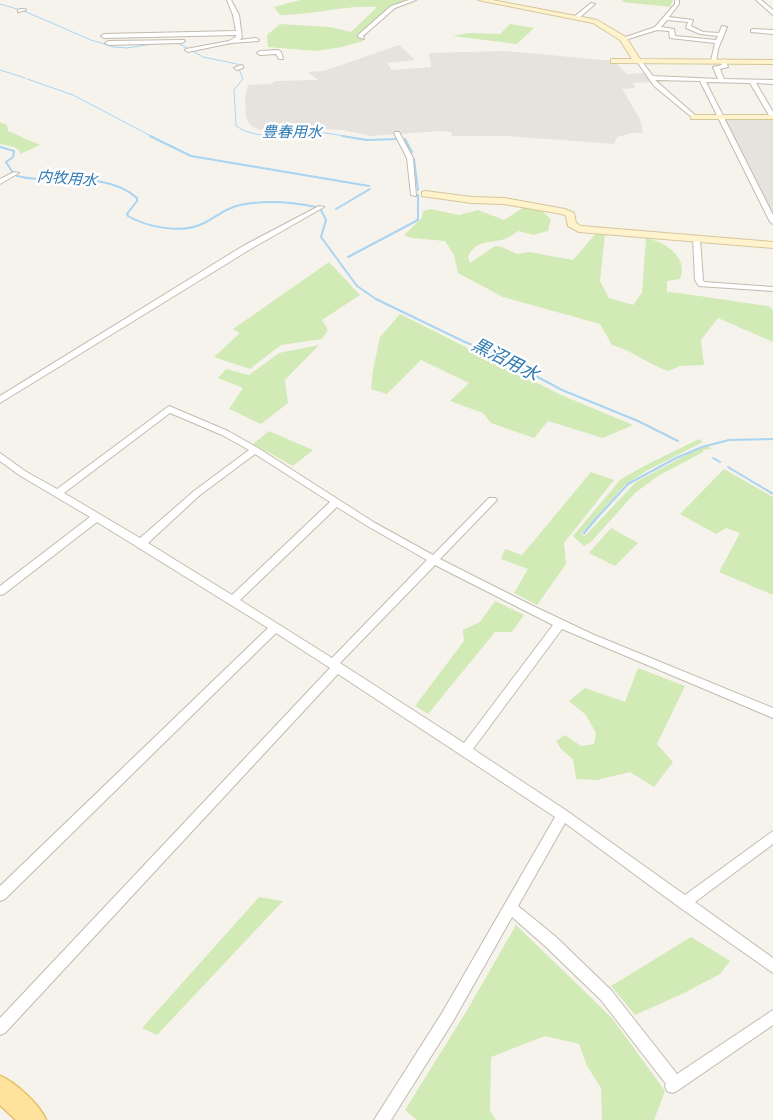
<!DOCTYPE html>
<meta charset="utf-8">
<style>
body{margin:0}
canvas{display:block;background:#f6f3ec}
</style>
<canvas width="773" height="1120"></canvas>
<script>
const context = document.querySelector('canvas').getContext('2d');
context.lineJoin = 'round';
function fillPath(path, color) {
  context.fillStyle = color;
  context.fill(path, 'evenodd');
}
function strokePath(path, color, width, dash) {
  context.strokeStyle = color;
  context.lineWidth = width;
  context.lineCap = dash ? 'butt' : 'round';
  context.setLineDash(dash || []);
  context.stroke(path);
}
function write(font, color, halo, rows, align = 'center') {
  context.font = font + ' Cabin,"Noto Sans JP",sans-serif';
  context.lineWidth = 5;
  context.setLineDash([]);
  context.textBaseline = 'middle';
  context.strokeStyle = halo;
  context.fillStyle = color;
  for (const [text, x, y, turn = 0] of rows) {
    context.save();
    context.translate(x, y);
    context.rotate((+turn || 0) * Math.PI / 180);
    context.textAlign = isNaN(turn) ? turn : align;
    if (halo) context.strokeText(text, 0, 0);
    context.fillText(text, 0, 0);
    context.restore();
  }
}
fillPath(new Path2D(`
 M399,45L415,60L387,63L392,70L431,67L429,53L506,51L614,61L627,74L644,73L651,82L633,83L635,88L622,89L640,119L643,133H632L617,137L614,144L507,136H452L451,132L439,131L371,136L343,130L308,128L259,130L251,126L246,118L245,98L248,85L270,84L276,81L318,80L308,72L324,71Z
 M723,118H773V217L746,161Z`), '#e6e2dd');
fillPath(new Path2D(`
 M411,0C396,6 368,26 363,41L342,47L316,51L268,47L267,35L280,24L330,27L351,32L377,7C344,5 312,15 280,15L274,7L300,0Z
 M623,0H673L670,7L622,2Z
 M510,24L534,28L517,44L453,36L469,33L500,34Z
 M0,122L7,125L8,131L40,145L20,154V151L14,147L0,144Z
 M526,206L542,211L551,219L548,231L533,235L519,231C513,234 507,239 501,240C486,243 475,241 468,257L470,263L495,246L502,247L517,254L529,252L573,260L596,233L605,234L600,281L609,298L633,305L642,293L646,238C665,242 689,257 680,279L667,281V292C701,295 734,302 768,306L773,310V342L718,318L701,340L704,365L680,366L668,371C648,364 633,351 612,345L600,324L503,297L458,273L454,255L445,241L412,238L404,235L422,218L423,211L431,209L459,215L478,210L504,220Z
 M329,262L360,295L322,320L328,330L322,339L281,345L250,369L214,357L240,333L233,329Z
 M400,314L559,394L633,425L603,438L548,421L534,438L491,423L483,413L450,401L469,383L421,360L387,394L371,389L373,370L380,337Z
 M319,345L285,380L288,403L261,424L229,409L243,388L218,378L226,369L249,375L279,353Z
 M269,431L313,450L293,466L253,444Z
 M699,439L703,442L648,470L625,485L581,534L585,536L636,482L701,447L708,445L711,449L703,450V452L658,476L635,493L591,542L584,546L573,536L621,479L648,464Z
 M724,469L773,497V595L719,572L740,533L726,528L716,534L680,514Z
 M591,472L614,480L564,543L566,564L537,605L514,593L528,569L501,559L505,549L522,555Z
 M611,528L638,543L615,566L589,553Z
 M495,601L524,615L512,632H495L428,714L415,706L464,641L463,630L480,622Z
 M638,668L685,686L657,744L673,762L654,787L630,772L597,780L576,779L573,759L561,749L556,741L565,735L581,746L594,744L596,733L586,715L569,701L585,688L625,702Z
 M259,897L283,901L157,1035L142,1028Z
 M516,925L612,1018L665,1091L654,1120H602L601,1088L587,1066L579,1044L545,1036L491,1057L490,1111L496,1120H417L405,1110L466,1012Z
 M691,937L730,961L720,974L684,993L635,1015L611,986Z`), '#d2eab5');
strokePath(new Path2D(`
 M0,4L24,11L91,40L114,47L127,48L158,43
 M178,43L203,57L237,64L243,79L234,90L236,126C261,143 295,132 323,133C332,133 341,136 350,137
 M0,70L25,78
 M27,79L73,95L153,137`), '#a9d4f2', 1);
strokePath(new Path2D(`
 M150,136L191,156L369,186
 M342,136L367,140L397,139
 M405,139L412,152
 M0,147L14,151L13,157L6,162L13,173
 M414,159L418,190
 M17,176C56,186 104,169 137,198V201L127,214L128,216C147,227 181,234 202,224C215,218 225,208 240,205C264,200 292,202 316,207
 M336,209L370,189
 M321,210L326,220L321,237L357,286L376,299L465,342L493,353L562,390L638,421L678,441
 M348,257L418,220V195
 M713,458L720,462
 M728,467L773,494
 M594,521L628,484L676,458L702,447L729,440L773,439`), '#a9d4f2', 2);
strokePath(new Path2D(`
 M584,533L595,520`), '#a9d4f2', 2.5);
const street = new Path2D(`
 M227,0H231L239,15L242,38L239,40L256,38L259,40L258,41L231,43L188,52L185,50L186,49L229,41L236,37V35L104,38L101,36L104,34L236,31L233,15Z
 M409,0H416L395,8L363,36L364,39L358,37V35L391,6Z
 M675,0H679V4L669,17L693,20L691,26L703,32L719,33L722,26L727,27L718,49L716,62L711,61L715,43L670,38L669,31L657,30L625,40L620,39L655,27L675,4ZM667,20L688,22L686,28L700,34L718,36L716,40L675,36L674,29L661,27Z
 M756,0H761L773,10V15Z
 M591,3L595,4L579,18H575V16Z
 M21,9H25L26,10L18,12V10Z
 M753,29L773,30V34L751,32V30Z
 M184,40L185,41L182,43L108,45L105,43L108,41Z
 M278,50L281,52L283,59H279L276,54L260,55L257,53L260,51Z
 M639,58L653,76L718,79L713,67L722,65L720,61L723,59L726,61L728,67L720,69L724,79L773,80V84L756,83L773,112V119L770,117L750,83L706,82L773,215V224L770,222L700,81L655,80L696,116V118L694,119L654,86L636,60Z
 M241,65L243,66V68L237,70L234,68Z
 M395,132H399L413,158L416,196L411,195L407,158L394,133Z
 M14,172L19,173L0,184V179Z
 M319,206L324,207L249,250L0,403V396L243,246Z
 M693,238L700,240L703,280L704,282L773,287V291L699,286L695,280Z
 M169,406L228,431L258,448L375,523L433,555L489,498H495L497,500L495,502L440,559L531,605L592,634L773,708V718L562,629L473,749L567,811L685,895L773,831V844L695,902L773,958V973L679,907L565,823L518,906L555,936L611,990L677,1074L773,1010V1025L677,1091L672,1093L667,1091L665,1086L666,1084L601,1000L545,946L512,917L452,1023L391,1120H374L442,1013L555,817L338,674L5,1033L0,1035V1018L330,668L276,633L5,899L0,901V886L268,628L97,522L4,594L0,595V586L90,517L19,475L0,461V453L25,471L57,489ZM170,413L222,435L249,450L194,491L140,538L64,493ZM255,454L330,502L232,595L148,543L200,495ZM337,507L369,527L427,560L332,658L240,600ZM435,565L553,625L464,743L340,663Z`);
const secondary = new Path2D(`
 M478,0H492L597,20L626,37L640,59L773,60V64L614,63H611V59H632L620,40L593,23Z
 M691,115H773V119H691Z
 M425,191L472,197L504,198L565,209L574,213L576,223L581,226L773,242V248L579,232L568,226L566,216L562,214L504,204L472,203L422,196V192Z`);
const primary = new Path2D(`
 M0,1076C15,1082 40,1105 46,1120H16L0,1105Z`);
strokePath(street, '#c2bbae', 2);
strokePath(secondary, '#d6c79b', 2);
strokePath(primary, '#e6c16a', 3);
fillPath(street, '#fff');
fillPath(secondary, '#fff3cd');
fillPath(primary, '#ffe39c');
write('italic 15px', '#2e7ab2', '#fff', [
 ["豊春用水",292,133],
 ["内牧用水",67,179,4]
]);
write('italic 18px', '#2e7ab2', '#fff', [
 ["黒沼用水",505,360,27]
]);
</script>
